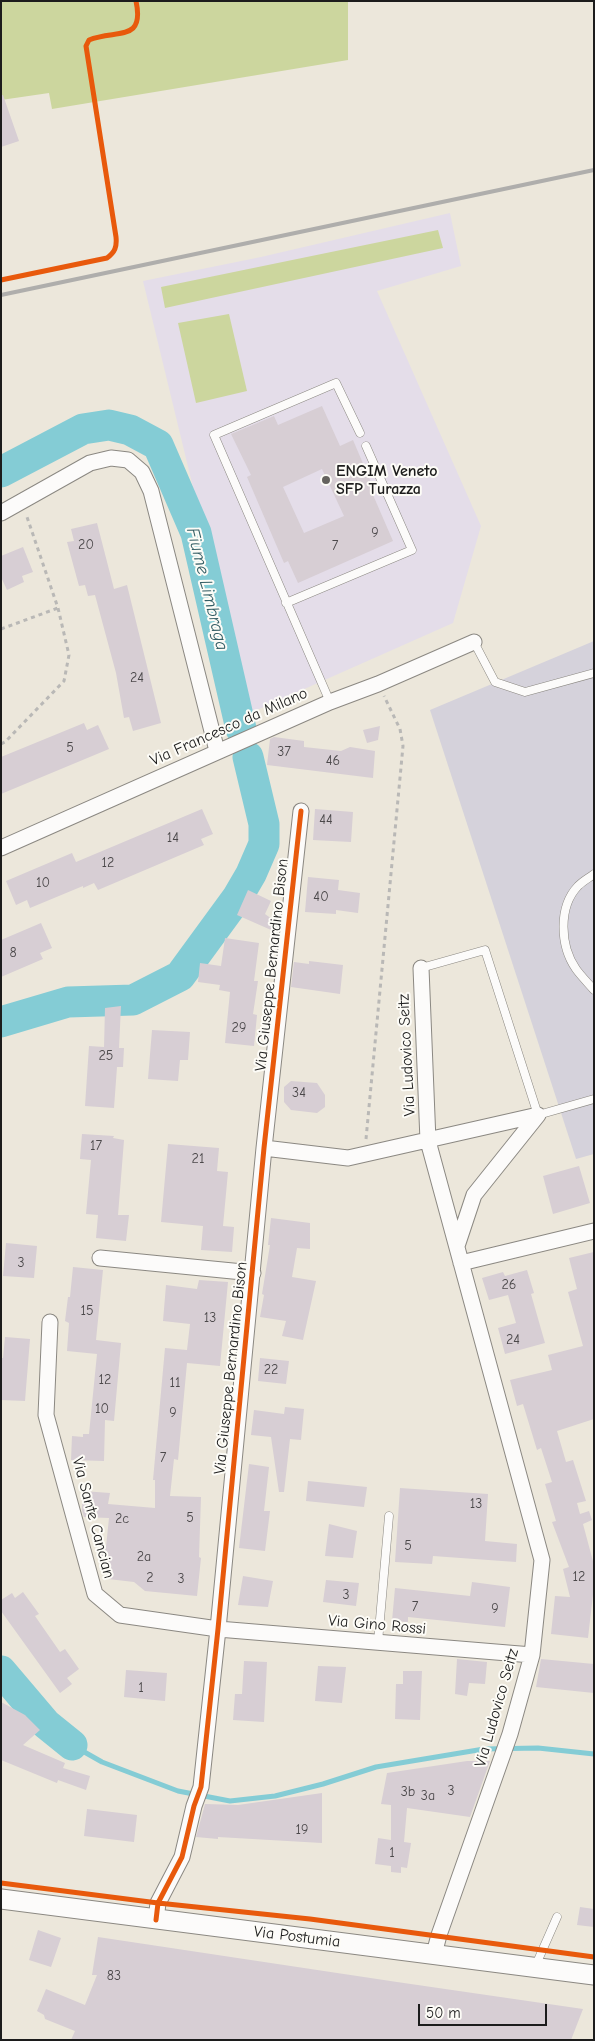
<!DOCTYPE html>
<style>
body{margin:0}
#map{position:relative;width:595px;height:2041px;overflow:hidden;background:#ece7db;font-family:"Comic Neue",sans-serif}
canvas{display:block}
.frame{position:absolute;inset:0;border:2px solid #1c1c1c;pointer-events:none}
.scale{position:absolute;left:418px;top:2004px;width:129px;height:22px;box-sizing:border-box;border:2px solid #1c1c1c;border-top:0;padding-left:6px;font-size:15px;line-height:18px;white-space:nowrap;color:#1c1c1c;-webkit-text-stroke:4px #fdfcf7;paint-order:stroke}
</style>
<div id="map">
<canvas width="595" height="2041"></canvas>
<div class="frame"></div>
<div class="scale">50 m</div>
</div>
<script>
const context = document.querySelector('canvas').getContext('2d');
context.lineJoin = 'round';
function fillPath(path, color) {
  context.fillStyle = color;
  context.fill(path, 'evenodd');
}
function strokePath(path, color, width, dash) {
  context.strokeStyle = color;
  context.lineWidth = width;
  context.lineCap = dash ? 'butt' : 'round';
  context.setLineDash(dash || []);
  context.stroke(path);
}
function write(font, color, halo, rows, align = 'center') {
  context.font = font + ' "Comic Neue",sans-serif';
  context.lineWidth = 4;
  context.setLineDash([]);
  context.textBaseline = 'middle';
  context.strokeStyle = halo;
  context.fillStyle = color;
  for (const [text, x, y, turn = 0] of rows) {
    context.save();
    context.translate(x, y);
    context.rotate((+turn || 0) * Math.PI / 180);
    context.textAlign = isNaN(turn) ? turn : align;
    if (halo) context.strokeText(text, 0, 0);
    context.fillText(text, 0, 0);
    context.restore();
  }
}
fillPath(new Path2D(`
 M450,213L461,266L377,291L481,526L453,623L248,714L143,281L261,257Z`), '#e4dde9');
fillPath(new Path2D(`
 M594,641V1154L576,1159L430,710Z`), '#d5d2db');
fillPath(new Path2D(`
 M1,1H348V60L52,109L49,93L1,100Z
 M438,230L443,248L165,308L161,287Z
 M229,314L247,391L196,403L178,323Z`), '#ccd69e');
strokePath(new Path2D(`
 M72,1745L102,1762L178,1791L230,1801L275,1796L323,1784L376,1767L484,1749L538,1748L594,1754`), '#84ccd5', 5);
strokePath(new Path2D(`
 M1,472L83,429L109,425L130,430L158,445L196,533L241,729
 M1,1022L68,1002L133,1000L180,976L237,898L251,874L264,844V824L248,757
 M1,1671L46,1724L72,1745`), '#84ccd5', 31);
fillPath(new Path2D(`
 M1,95H3L19,141L1,147Z
 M322,406L340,446L353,440L373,487L370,488L393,541L298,583L288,561L284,563L247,477L251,475L231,434L274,416L278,425ZM322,469L344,516L304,533L283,487Z
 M97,523L114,589L127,585L161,723L133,731L129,717L124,718L116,673L95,595L88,596L85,585L79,586L67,542L74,541L71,529Z
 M23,547L33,572L22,576L24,582L7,590L1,577V556Z
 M84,723L87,730L98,725L109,749L1,794V757Z
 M380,726L378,740L367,743L363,730Z
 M274,737L304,741V747L341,751L350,747L375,751L373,778L267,765L270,739Z
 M202,809L213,834L201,839L204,845L98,890L94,883L83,888V886L30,908L27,900L16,905L6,881L72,853L76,862Z
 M315,809L353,812L351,842L313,840Z
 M308,877L339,880L338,890L360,893L358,913L336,910V914L305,912Z
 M248,890L271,901L265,914L279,924L278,933L237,915Z
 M41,923L52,948L40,953L43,959L1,977V940Z
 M225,938L259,943L254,981H258L253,1014L257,1015L254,1046L225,1043L230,992L219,990L220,985L198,982L200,963L221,966Z
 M309,961L343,965L340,994L291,987L294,962L309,964Z
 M121,1006L119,1048H124L123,1067H117L114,1108L85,1106L89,1046L104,1047L105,1008Z
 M152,1030L190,1032L188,1060H180L178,1081L148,1079Z
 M291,1081L317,1083L325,1095V1107L317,1113L291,1110L284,1102V1087Z
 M82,1134L114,1136L113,1138L124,1140L118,1215H129L126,1241L96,1238L98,1215L86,1214L91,1160L80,1159Z
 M168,1144L219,1148L217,1171L228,1172L223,1226L234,1227L232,1252L201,1250L203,1226L161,1222Z
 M579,1166L590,1203L553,1214L543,1176Z
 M271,1218L310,1223V1249L297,1248L292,1277L316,1281L303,1340L282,1336L286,1321L260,1317L264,1295L262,1294L270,1245H268Z
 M6,1243L37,1246L34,1278L3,1276Z
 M594,1252V1419L557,1431L566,1462L573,1460L586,1501L577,1503L580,1514L589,1511L592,1520L583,1524L594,1565V1586L588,1638L551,1634L555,1596L570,1597L563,1569L569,1567L552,1522L556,1521L545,1484L552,1482L541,1448L537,1450L523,1404L517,1406L510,1380L552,1370L548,1355L583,1346L568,1292L577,1289L569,1258Z
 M73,1267L103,1270L96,1340L121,1343L114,1421L105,1420L104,1461L71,1460L72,1436L83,1437V1434H89L97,1354L67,1351L69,1323L65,1321L68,1297H70Z
 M527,1270L534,1293L531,1294L545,1343L505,1354L498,1328L516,1323L508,1295L489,1300L482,1278L503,1272L505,1276Z
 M199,1280L228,1282L220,1366L187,1363L178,1460L174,1459L170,1496L201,1497L199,1557L201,1558L197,1596L145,1591L134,1582L108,1579L100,1561L102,1547H106L109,1518L84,1517L82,1510L83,1491L110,1493L108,1504L155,1508V1480H153L165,1348L187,1350L190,1324L163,1321L166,1285L197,1289Z
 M5,1337L30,1339L25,1401L1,1400V1358H3Z
 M260,1358L289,1361L286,1384L258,1381Z
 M285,1407L304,1409L301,1440L290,1439L284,1492H279L271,1437L251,1435L254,1410L284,1414Z
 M249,1464L269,1467L264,1511H270L265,1551L239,1548Z
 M308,1481L367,1487L364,1507L306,1501Z
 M400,1488L488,1494L485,1541L517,1544L516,1562L433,1556L432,1564L395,1562Z
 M329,1524L357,1531L353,1558L325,1556Z
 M243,1576L273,1581L268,1607L238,1605Z
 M326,1580L359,1583L356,1606L323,1602Z
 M472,1582L510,1587L505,1627L408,1617V1622L392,1621L395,1588L470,1596Z
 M23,1592L39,1614L35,1616L60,1652L65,1649L79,1669L67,1678L72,1684L60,1693L1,1611V1600L12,1593L15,1598Z
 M457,1659L487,1662L485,1684L469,1683L467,1696L455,1694Z
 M541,1659L594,1664V1693L536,1687Z
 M244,1661L267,1662L264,1722L233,1720L235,1694H242Z
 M318,1666L346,1667L342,1703L315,1701Z
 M126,1670L167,1673L165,1701L124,1697Z
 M403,1671H422L420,1720L395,1719L396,1684H403Z
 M1,1702L25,1715L40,1730L23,1745L65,1763L63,1768L90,1776L86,1790L58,1780L57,1783L1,1760Z
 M467,1761H490L470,1817L407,1808L404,1842L411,1843L407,1868L401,1867V1873L391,1872V1866L375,1864L378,1838L391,1840V1805L381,1804L387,1773Z
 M322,1793V1843L218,1837V1839L196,1837L205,1804L238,1805Z
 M87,1809L137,1815L134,1842L84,1836Z
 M580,1907L594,1909V1927L577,1925Z
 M38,1930L61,1938L51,1967L29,1960Z
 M98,1937L397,1982L583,2009L571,2040H71L75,2031L45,2019L44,2015L37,2011L46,1989L85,2005L97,1975H92Z`), '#d7ced4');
const service = new Path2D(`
 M286,603L412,550L366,446
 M474,642L495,682L525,692L594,673
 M330,702L214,435L336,383L360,433
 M594,874C589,878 583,881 578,886C558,907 560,946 576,969C581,976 588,983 594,990
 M421,968L485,950L538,1115L594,1099
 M378,1642L389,1516
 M535,1967L557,1917`);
const minor = new Path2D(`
 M1,513L90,463L111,458L128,460L142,472L151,491L217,751
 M1,848L330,702L378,684L474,642
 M421,968L428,1141L542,1560L532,1655L510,1734L439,1935L434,1954
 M264,1148L348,1158L538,1115
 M457,1246L474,1195L538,1115
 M100,1258L253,1273
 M461,1263L594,1231
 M50,1322L46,1415L95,1594L120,1615L218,1629L532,1655
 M156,1920L158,1903L182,1857L194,1806L201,1787L218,1629L264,1148L301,811`);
const tertiary = new Path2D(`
 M1,1899L594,1975`);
strokePath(service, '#8b8882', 9);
strokePath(minor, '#8b8882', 17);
strokePath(tertiary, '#8b8882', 21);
strokePath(new Path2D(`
 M1,629L58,608
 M1,744L5,742L64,681L69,655L58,608L27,517
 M366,1139L403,746L400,729L384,696`), '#b9b8b6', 3, [4, 4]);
strokePath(service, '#fcfbfa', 8);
strokePath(minor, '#fcfbfa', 15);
strokePath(tertiary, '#fcfbfa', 19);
strokePath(new Path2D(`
 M1,295L594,170`), '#afaeac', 4);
strokePath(new Path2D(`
 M1,280L107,258C115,252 117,247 116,237L86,46L89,40C116,29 145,43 136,1
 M1,1883L158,1903L310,1919L594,1957
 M156,1920L158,1903L182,1857L194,1806L201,1787L218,1629L264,1148L301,811`), '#e8590c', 5);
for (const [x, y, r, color] of [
 [326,480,5,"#65635f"]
]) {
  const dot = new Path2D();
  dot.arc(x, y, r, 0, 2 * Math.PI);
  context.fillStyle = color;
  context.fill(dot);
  strokePath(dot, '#fdfcf7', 2);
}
write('14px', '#4b484a', null, [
 ["9",375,533],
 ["20",86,545],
 ["7",335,546],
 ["24",137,678],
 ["5",70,748],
 ["37",284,752],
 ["46",333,761],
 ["44",326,820],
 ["14",173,838],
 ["12",108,863],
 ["10",43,883],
 ["40",321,897],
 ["8",13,953],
 ["29",239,1028],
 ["25",106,1056],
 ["34",299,1093],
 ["17",96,1146],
 ["21",198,1159],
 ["3",21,1263],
 ["26",509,1285],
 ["15",87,1311],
 ["13",210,1318],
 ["24",513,1340],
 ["22",271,1370],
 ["12",105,1380],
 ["11",175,1383],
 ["10",102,1409],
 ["9",173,1413],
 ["7",163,1458],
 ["13",476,1504],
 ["5",190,1518],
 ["2c",122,1519],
 ["5",408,1546],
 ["2a",144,1557],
 ["12",579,1577],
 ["2",150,1578],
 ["3",181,1579],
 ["3",346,1595],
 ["7",415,1607],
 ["9",495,1609],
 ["1",141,1688],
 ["3",451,1791],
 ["3b",408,1792],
 ["3a",428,1796],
 ["19",302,1830],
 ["1",392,1853],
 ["83",114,1976]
]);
write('bold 16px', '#1c1c1c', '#fdfcf7', [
 ["ENGIM Veneto",336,471],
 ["SFP Turazza",336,489]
], 'left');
write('16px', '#1c1c1c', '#fdfcf7', [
 ["Via Francesco da Milano",229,727,-24],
 ["Via Giuseppe Bernardino Bison",272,965,-84],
 ["Via Ludovico Seitz",407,1055,-93],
 ["Via Giuseppe Bernardino Bison",231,1368,-84],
 ["Via Sante Cancian",93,1518,75],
 ["Via Gino Rossi",377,1625,5],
 ["Via Ludovico Seitz",497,1708,-74],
 ["Via Postumia",297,1937,7]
]);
write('italic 18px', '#345e65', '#fdfcf7', [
 ["Fiume Limbraga",207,589,76]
]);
</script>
